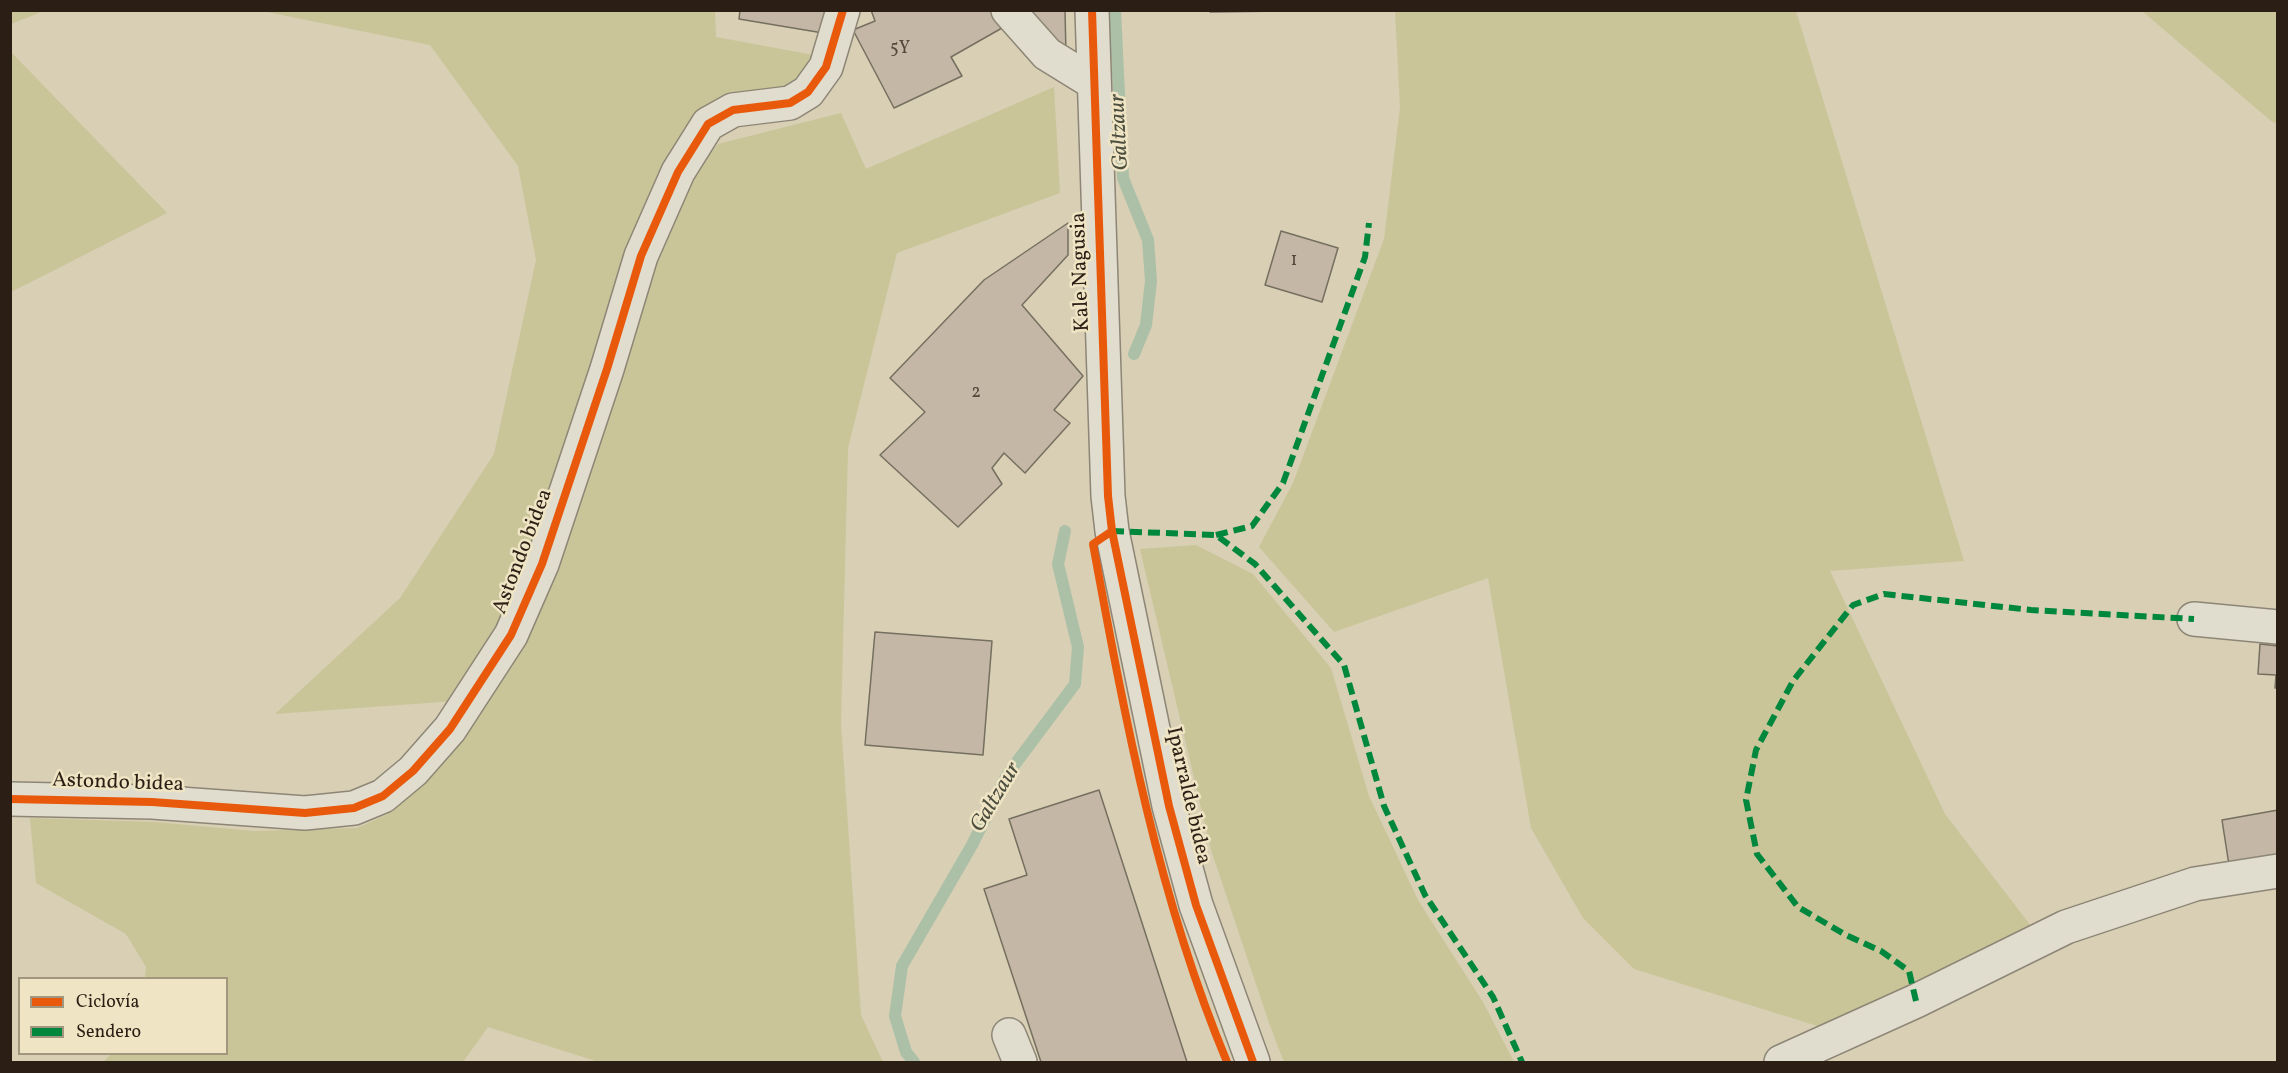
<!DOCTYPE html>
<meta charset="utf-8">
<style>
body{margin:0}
#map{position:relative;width:2288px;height:1073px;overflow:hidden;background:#d8cfb4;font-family:Vollkorn,serif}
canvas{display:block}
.frame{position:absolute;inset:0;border:12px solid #2b1f15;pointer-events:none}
.legend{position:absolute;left:18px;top:977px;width:210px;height:78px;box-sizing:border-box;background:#efe5c4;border:2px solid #a1967e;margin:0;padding:8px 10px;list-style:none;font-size:18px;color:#2b1f15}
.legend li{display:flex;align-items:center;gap:12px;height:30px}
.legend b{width:30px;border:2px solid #a1967e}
</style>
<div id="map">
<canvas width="2288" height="1073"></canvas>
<div class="frame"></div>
<ul class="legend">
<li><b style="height:8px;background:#e8590c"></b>Ciclovía</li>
<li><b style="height:8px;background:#00873e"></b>Sendero</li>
</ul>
</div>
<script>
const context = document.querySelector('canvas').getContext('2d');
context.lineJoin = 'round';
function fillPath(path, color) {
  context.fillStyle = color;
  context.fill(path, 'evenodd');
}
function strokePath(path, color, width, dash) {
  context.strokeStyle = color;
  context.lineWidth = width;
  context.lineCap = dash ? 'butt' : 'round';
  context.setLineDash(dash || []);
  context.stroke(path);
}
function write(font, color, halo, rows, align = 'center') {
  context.font = font + ' Vollkorn,serif';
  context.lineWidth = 5;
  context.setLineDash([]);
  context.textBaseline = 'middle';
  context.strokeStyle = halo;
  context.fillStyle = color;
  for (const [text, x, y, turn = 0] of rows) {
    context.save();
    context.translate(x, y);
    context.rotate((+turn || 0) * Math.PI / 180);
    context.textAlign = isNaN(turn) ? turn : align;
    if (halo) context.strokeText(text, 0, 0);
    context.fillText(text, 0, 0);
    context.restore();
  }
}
fillPath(new Path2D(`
 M11,10H44V11L11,24Z
 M262,11H715L716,37L819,56L807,86L713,114L515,592L455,701L275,714L400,598L494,454L536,260L518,166L430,45Z
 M1395,11H1796L1964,561L1830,571L1945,814L2031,926L1827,1029L1634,969L1583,918L1531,828L1488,578L1334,632L1259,547L1293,483L1384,239L1400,107Z
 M2142,11H2277V124L2271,121Z
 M11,52L167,213L11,292H10Z
 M1054,87L1060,193L897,253L848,448L841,723L861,1015L883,1062H599L488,1027L463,1062H103L111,1054H226V978H145L146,967L126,934L36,883L30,818L155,822L253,831L357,828L388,814L422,785L516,645L655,258L689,178L718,144L841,113L866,169Z
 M1196,545L1253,574L1331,668L1369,796L1418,900L1483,1002L1514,1062H1284L1269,1023L1211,850L1140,549Z`), '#c9c598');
strokePath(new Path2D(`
 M1115,10L1123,178L1148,240L1151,281L1146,325L1134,354
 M914,1062L906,1052L895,1016L902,966L972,845L1007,775L1075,684L1078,647L1058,564L1065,531`), '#abc0a7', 12);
const building = new Path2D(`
 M740,10H832L829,34L739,19Z
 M871,10H992L1002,28L951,57L962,76L894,108L853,30L875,21Z
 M1017,10H1065L1066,55Z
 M1210,10H1284V11L1210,12Z
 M1068,223V255L1022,305L1083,376L1054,410L1070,423L1025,473L1004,453L992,468L1002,484L958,527L880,455L925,412L890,378L984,280Z
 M1281,231L1338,248L1322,302L1265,285Z
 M875,632L992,641L983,755L865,745Z
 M2260,644L2278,646V688H2275L2276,675L2258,674Z
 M1099,790L1187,1062H1041L984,889L1027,875L1009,819Z
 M2278,810V857L2229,865L2222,820Z`);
fillPath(building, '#c5b7a5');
strokePath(building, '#756f60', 1.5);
const minor = new Path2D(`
 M1008,10L1047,54L1094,83
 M1092,10L1108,496L1112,531L1169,806L1196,905L1253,1062
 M2194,619L2278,627
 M10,799L152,802L305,813L354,808L383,796L413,771L450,729L511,635L542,564L607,369L641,256L678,172L708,124L733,110L790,103L808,92L826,67L843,10
 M1009,1035L1020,1062
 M1781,1062L1916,1001L2066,927L2195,884L2278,871`);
strokePath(minor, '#8d8676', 36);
strokePath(minor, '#e0dcce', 33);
strokePath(new Path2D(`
 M1112,531L1216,535L1255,564L1344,665L1384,806L1425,895L1493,997L1522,1062
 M1216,535L1252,526L1283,483L1365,257L1369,223
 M1916,1001L1909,971L1881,951L1846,935L1798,907L1757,854L1746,800L1756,750L1793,681L1853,605L1884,594L2031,610L2194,619`), '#00873e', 6, [12, 6]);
strokePath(new Path2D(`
 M1092,10L1108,496L1112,531L1169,806L1196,905L1253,1062
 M1112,531L1093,544C1125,719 1158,897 1227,1062
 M10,799L152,802L305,813L354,808L383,796L413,771L450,729L511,635L542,564L607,369L641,256L678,172L708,124L733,110L790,103L808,92L826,67L843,10`), '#e8590c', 8);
write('18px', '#54483b', null, [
 ["5Y",900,50],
 ["1",1294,262],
 ["2",976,394]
]);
write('21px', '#2b1f15', '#efe5c4', [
 ["Kale Nagusia",1082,272,-92],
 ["Astondo bidea",524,552,-69],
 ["Astondo bidea",118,784,2],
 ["Iparralde bidea",1187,796,77]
]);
write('italic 22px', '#4c4e3f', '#efe5c4', [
 ["Galtzaur",1121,132,-93],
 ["Galtzaur",997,798,-59]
]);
</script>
